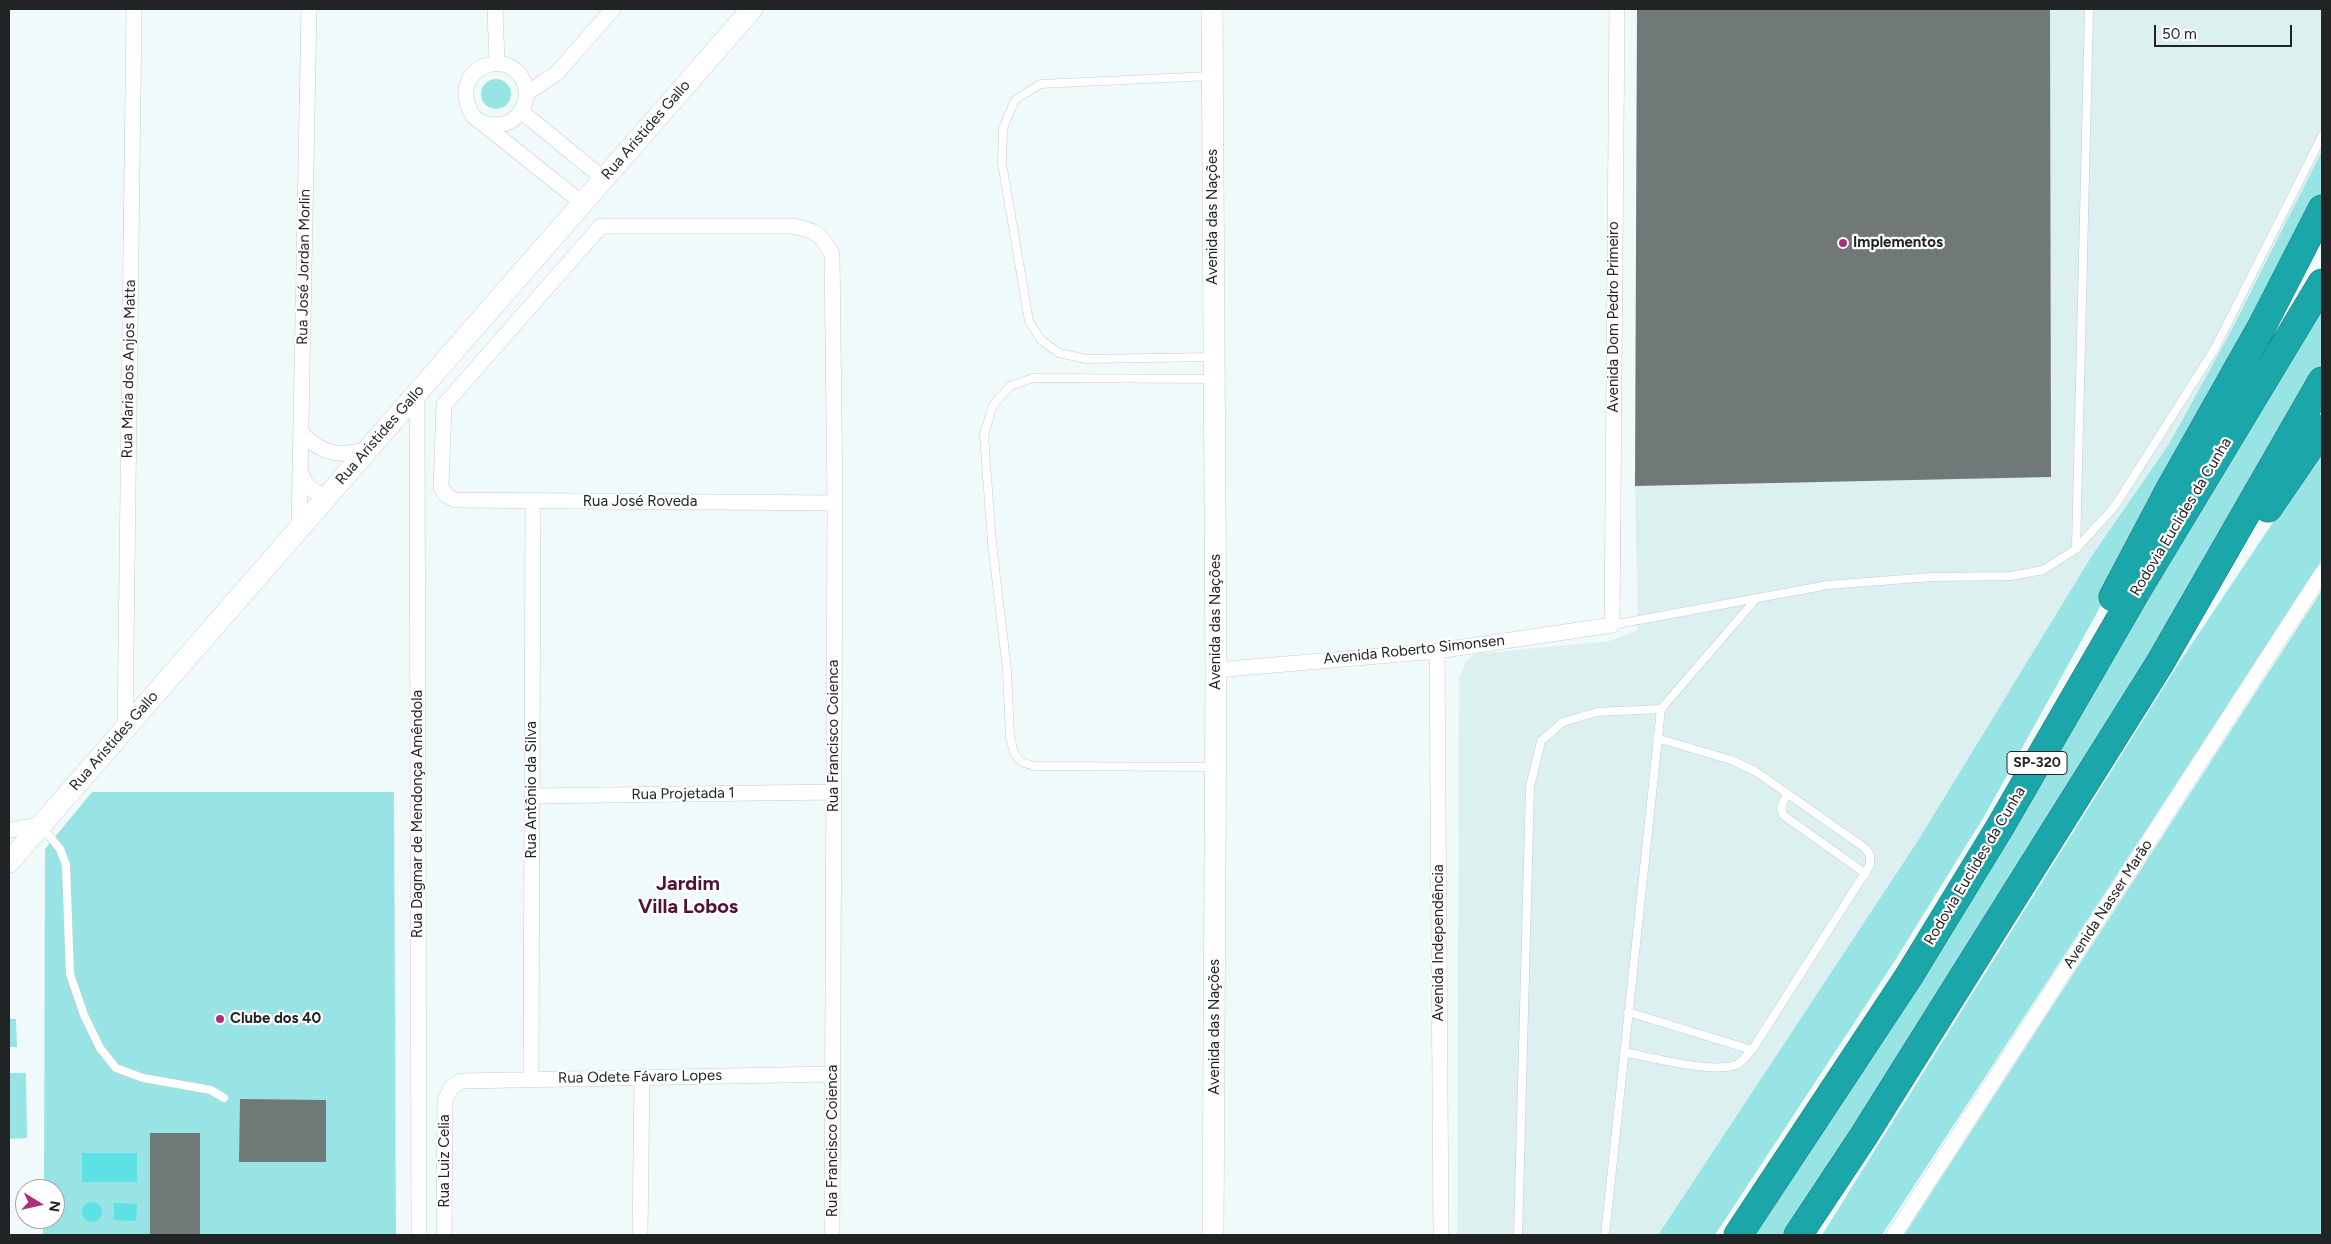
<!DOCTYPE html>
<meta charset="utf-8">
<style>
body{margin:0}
#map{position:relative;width:2331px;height:1244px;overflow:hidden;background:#f1fafa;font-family:Figtree,sans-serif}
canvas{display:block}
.frame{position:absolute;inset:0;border:10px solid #212424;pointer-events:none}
.north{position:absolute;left:15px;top:1179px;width:50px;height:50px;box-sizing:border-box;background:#fff;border:1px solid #a6a7a7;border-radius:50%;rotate:99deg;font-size:14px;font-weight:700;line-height:20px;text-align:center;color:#212424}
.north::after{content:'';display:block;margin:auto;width:18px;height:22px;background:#ad2e7d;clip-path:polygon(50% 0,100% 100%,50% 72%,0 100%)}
.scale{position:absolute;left:2154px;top:25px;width:138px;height:22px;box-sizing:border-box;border:2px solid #212424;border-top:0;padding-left:6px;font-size:15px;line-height:18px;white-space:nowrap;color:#212424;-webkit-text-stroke:4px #fff;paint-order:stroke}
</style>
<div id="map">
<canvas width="2331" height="1244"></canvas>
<div class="frame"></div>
<div class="north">N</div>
<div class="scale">50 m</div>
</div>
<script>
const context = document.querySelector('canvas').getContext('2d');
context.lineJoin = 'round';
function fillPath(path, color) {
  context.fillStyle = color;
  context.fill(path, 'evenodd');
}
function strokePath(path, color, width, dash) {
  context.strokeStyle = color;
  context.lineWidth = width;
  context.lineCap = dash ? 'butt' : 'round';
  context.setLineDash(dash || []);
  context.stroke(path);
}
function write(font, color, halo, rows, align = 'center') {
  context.font = font + ' Figtree,sans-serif';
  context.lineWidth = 4.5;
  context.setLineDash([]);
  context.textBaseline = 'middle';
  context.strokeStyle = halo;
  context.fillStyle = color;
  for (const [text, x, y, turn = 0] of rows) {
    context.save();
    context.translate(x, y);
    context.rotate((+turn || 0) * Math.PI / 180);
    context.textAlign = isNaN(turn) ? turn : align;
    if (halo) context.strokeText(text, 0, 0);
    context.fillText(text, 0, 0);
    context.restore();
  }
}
fillPath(new Path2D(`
 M1637,9H2322V151L2230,333L2169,444L2091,557L1919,839L1658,1235H1457L1459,677L1466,662L1474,654L1610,641L1638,630L1635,486Z`), '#ddf0f0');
fillPath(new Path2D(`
 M481 94a15 15 0 1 1 30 0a15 15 0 1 1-30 0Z
 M2322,151V194L2255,327L1985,815L1894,962L1715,1235H1658L1919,839L2091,557L2169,444L2230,333Z
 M2322,300V366L2152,660L1788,1235H1753Z
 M2322,449V560L1882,1235H1822L2173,672Z
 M2322,590V1235H1904Z
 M92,792H394L396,1235H43V1219H55V1189H44L45,849Z
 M9,1019H16L17,1047H9Z
 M9,1073H26L27,1138L9,1139Z`), '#98e4e5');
fillPath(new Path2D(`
 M82,1153H137V1182H82Z
 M82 1212a10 10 0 1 1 20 0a10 10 0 1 1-20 0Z
 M114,1203L137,1204L136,1221L114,1220Z`), '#5ce2e5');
fillPath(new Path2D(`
 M1637,9H2050L2051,477L1635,486Z
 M240,1099L326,1100V1162H239Z
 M150,1133H200V1235H150Z`), '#707878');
const lane = new Path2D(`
 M1211,76L1040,84L1015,100L1003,128L1002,163L1029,321L1041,340L1059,353L1086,359L1214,357
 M1213,379L1033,378L1010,386L993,405L984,435L992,543L1007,670L1010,736L1014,753L1021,762L1034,766L1215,767
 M2076,549L2089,9
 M1612,625L1828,585L1932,577L2011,576L2043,570L2076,549L2115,506L2214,350L2322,136
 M1787,793L1781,808L1783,815L1866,874
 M42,827L60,849L66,865L70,974L84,1015L100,1048L116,1068L143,1078L211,1090L224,1098
 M1628,1012L1752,1050
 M1624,1052C1649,1057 1717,1075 1738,1064C1743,1061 1748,1054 1752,1050L1870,865V855L1865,848L1755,771L1731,760L1657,738
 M1518,1235L1530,787L1541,741L1563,722L1597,712L1661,709
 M1605,1235L1661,709L1755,600`);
const street = new Path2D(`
 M495,9L497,63
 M527,93L556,74L613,9
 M522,112L604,179
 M483,123C496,126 508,126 518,115C524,109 527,99 526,90C518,42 443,65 473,116L582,203
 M417,393L419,1235
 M301,433C323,455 339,457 369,449
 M301,472C305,487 313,493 329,495
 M299,526L309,9
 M1437,651L1441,1235
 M1216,670L1437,651L1612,625L1617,9
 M125,729L134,9
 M532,796L834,792
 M9,830L41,825
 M531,1078L533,502
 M444,1235L445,1100L451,1088L461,1081L833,1074
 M640,1235L642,1076
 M832,1235L835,503L832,254C821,234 815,230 792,226H601L444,405L441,487L446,495L455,500L835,503
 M1894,1235L2322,573`);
const secondary = new Path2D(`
 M1212,9L1216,670L1213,1235
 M9,862C256,578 504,293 752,9`);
const highway = new Path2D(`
 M2268,508L2322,429
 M2113,597L2169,491L2261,328L2322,209
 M1738,1235L1909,976L2000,827L2137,590L2322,283
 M1798,1235L1863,1137L2160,663L2322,381`);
strokePath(lane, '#c4cccc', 9);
strokePath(street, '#c4cccc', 16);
strokePath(secondary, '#c4cccc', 22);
strokePath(highway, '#1d787a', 29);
strokePath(lane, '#fff', 8);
strokePath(street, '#fff', 15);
strokePath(secondary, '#fff', 21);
strokePath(highway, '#1ba6a9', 28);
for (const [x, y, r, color] of [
 [1843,243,5,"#ad2e7d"],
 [220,1019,5,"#ad2e7d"]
]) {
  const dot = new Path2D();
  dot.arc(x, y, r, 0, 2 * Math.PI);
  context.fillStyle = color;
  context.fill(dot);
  strokePath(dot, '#fff', 2);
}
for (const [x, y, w] of [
 [2037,763,60]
]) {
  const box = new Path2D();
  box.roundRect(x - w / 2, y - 11.5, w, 23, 4);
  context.fillStyle = '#fff';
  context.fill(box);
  strokePath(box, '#212424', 1);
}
write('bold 14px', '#212424', null, [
 ["SP-320",2037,763]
]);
write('15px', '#212424', '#fff', [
 ["Rua Aristides Gallo",646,130,-49],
 ["Avenida das Nações",1213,217,-90],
 ["Rua José Jordan Morlin",304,267,-89],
 ["Avenida Dom Pedro Primeiro",1614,317,-90],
 ["Rua Maria dos Anjos Matta",129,369,-89],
 ["Rua Aristides Gallo",380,435,-49],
 ["Rua José Roveda",640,502],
 ["Rodovia Euclides da Cunha",2181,517,-59],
 ["Avenida das Nações",1216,622,-90],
 ["Avenida Roberto Simonsen",1414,650,-6],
 ["Rua Francisco Coienca",834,736,-90],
 ["Rua Aristides Gallo",114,741,-49],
 ["Rua Antônio da Silva",532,790,-90],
 ["Rua Projetada 1",683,794,-1],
 ["Rua Dagmar de Mendonça Amêndola",418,814,-90],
 ["Rodovia Euclides da Cunha",1975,866,-59],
 ["Avenida Nasser Marão",2108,904,-57],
 ["Avenida Independência",1439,943,-90],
 ["Avenida das Nações",1215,1027,-90],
 ["Rua Odete Fávaro Lopes",640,1077,-1],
 ["Rua Francisco Coienca",833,1141,-90],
 ["Rua Luiz Celia",445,1161,-90]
]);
write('bold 15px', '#212424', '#fff', [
 ["Implementos",1853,243],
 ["Clube dos 40",230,1019]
], 'left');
write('bold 20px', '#501338', '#fff', [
 ["Jardim",688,884],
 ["Villa Lobos",688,907]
]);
</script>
